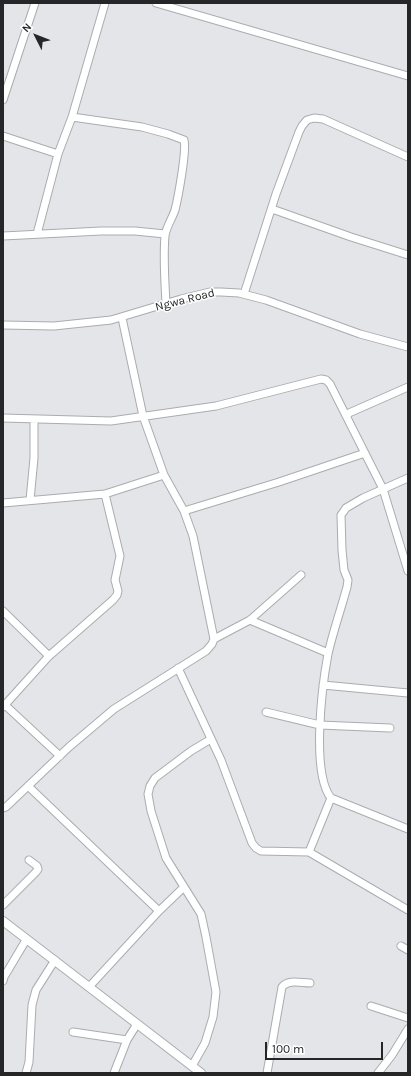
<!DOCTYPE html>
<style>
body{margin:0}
#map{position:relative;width:411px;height:1076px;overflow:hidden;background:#e3e5e8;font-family:Karla,sans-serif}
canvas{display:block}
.frame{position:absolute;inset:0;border:4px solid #252627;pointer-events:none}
.north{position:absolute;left:16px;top:16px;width:40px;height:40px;-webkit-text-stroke:3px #fff;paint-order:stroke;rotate:312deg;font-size:11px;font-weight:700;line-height:16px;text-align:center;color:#252627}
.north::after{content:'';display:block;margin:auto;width:14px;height:18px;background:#252627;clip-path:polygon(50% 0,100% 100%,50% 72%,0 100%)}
.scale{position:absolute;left:265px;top:1042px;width:118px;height:18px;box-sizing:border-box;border:2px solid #252627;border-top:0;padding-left:5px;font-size:12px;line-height:14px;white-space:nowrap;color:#252627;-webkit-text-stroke:3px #fff;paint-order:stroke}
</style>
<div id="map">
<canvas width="411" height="1076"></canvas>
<div class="frame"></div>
<div class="north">N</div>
<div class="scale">100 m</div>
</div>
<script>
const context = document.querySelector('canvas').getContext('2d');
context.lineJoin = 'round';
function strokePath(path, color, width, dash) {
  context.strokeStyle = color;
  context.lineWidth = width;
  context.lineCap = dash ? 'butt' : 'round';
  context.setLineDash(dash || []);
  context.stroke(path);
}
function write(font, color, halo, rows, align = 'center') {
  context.font = font + ' Karla,sans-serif';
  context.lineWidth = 3;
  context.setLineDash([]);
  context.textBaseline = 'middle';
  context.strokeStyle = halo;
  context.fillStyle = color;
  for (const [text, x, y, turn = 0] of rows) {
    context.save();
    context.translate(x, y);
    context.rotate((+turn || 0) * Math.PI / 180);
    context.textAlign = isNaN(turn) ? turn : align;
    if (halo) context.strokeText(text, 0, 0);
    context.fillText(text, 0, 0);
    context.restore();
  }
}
const minor = new Path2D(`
 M156,3L408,76
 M3,100L35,3
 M72,117L142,127L168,134L184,140C187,150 178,198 175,210C172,219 166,227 165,236C163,259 165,281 166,304
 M3,136L58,154
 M272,209L351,237L408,255
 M37,234L58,154L72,117L105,3
 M3,236L101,231H135L165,234
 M244,294L276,194L299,132L302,126L307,120L314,118L323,119L408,157
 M3,325L54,326L111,320L181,299L210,292H221L239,293L266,300L360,334L408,347
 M347,416L349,413L408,387
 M3,418L111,421L216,406L321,379L326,380L330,384L383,489L408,571
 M408,478L363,498L346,508L344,511L341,515L342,550L344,570L348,580L347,587C341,609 333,632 328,654C322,686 311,773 331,798L408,829
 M30,500L34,458V419
 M3,503L105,494L164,475
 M184,511L279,482L365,453
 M3,611L49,656
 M250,620L328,653
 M214,639L250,620L301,575
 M178,668L221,760L252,843L256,848L261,851L309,852L408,910
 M323,685L408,693
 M5,705L60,756
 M3,707L49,656L113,600L117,595L118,591L115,580L120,556L105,494
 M266,712L320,725L390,728
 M28,786L159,911
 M3,808L6,807L69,747L114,709L206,651L212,644L214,639L193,536L184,511L164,475L143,416L122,318
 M309,852L331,798
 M3,905L36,872L38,869L37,866L29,860
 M401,946L408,950
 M3,981L4,977L26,940
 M89,987L159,911L184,887
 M371,1006L408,1018
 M73,1032L127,1040
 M192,1066L205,1043L213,1017L216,992L206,937L201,914L166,858L151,811L148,794L150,786L155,778L191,751L211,739
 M26,1073L29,1062L32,1005L36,990L55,960
 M114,1073L127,1040L137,1024
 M267,1073L282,987C288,979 301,983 310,983
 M378,1073L392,1055L408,1029`);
const tertiary = new Path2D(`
 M3,921L201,1073`);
strokePath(minor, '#aaacb0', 9);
strokePath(tertiary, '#aaacb0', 10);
strokePath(minor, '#fff', 7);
strokePath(tertiary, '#fff', 8);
write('12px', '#252627', '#fff', [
 ["Ngwa Road",185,300,-14]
]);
</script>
